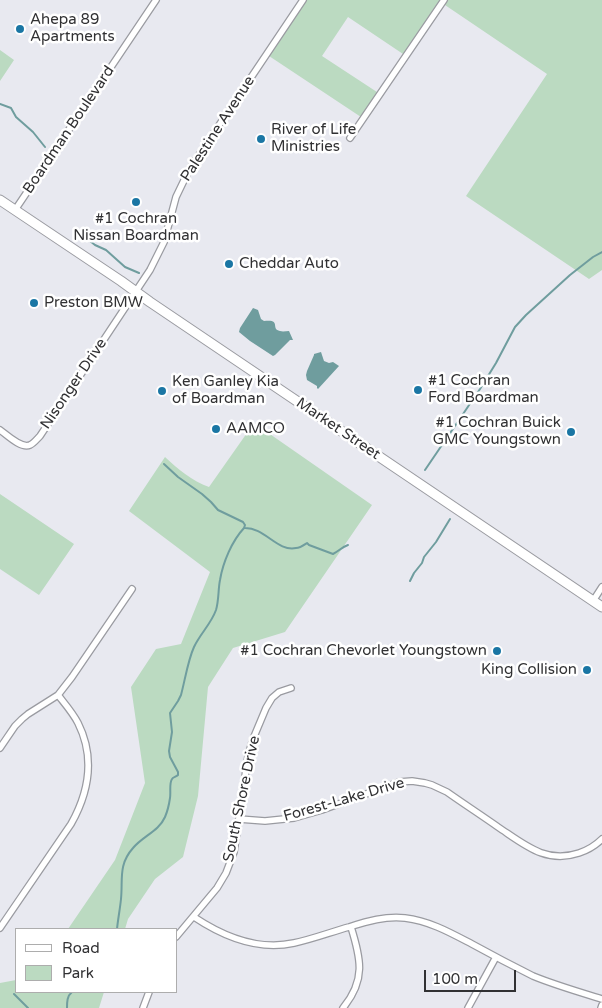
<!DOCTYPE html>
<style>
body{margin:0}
#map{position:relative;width:602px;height:1008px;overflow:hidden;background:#e8e9f0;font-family:"Varela Round",sans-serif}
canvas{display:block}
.legend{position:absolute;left:15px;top:928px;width:162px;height:65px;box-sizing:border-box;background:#fff;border:1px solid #adadad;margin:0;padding:6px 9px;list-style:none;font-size:15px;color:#313133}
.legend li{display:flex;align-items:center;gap:10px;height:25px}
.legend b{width:25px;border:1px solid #adadad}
.scale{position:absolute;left:424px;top:970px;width:92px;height:22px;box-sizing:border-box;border:2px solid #313133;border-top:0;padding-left:6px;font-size:15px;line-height:18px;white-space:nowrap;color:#313133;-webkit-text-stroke:4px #fff;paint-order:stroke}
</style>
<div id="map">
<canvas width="602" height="1008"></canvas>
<ul class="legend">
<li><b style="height:6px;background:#fff"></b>Road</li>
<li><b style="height:14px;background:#bbdac1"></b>Park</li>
</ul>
<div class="scale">100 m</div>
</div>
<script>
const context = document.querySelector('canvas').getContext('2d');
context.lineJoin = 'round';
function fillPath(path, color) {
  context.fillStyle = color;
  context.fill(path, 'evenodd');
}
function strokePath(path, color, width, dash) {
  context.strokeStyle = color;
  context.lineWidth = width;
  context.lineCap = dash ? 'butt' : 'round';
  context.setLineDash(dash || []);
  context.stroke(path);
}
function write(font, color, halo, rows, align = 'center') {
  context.font = font + ' "Varela Round",sans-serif';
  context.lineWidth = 5;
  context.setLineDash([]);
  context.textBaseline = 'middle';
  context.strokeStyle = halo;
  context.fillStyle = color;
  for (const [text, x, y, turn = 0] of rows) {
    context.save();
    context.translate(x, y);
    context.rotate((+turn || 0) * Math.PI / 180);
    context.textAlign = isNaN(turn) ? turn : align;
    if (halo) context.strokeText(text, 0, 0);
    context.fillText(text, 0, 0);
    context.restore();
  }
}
fillPath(new Path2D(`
 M303,0H602V270L589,279L466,196L547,74L442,3L406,56L348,17L322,56L380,94L364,119L266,54Z
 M0,50L14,60L0,81Z
 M254,423L372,505L285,632L233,648L208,687L198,796L183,857L155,879L128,919L125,929H68L115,860L145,783L131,687L156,649L181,644L210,572L129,511L165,457C178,469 192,481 209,487Z
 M0,494L74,544L39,595L0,569Z
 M16,980V992H104L99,1008H0V983Z`), '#bbdac1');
fillPath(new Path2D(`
 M253,308L258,310L261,319L264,321C282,319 270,329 280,331C283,332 286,331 289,331L293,340H290L275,355L273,356L250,341L239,332L240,328Z
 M321,352L324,361L329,363L333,362L339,366L318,389L317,388V386L307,380L306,375L307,371L314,355V354Z`), '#6f9d9e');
strokePath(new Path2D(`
 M0,104L11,108L16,117L33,132L45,147
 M80,233L95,245L106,250L125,267L139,273
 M164,464L178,477L202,494L211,502L218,510L243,522L245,525L244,528
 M425,470L480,389L496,363L515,327L526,315L570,275L593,257L602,252
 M244,528C265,527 277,552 296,548C300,548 304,545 307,543L309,545L333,554C339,551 342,547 348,545
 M410,581L414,573L422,563L424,557L436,542L450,519
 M117,929C118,919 120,909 121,899C123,879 118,865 133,848C143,836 159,831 165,817C168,810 169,805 170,798C171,793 169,783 172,779C173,777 176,777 178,775V772L170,757L169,751L172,732L170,713L178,701L181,695C185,680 188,660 194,647C200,634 211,624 216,610C219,600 218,590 220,580C223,562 232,541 244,528
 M14,994L28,1008
 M67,1008C67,1002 67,996 72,992`), '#6f9d9e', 2);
const minor = new Path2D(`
 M350,138L444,0
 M15,210L156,0
 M0,430C7,435 21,449 30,445C34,443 37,439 40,436L150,270L164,242L176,197L189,170L303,0
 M593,601L602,587
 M0,748L15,726L22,719L28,714L58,695L72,677L132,589
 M239,819L265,821L294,818L322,810L399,782L412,781L425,783L432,785L447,792C464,804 481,815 498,827C525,845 546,864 579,853C588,850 596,845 602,839
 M194,917C224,937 258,951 294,943C313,939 331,932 349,927C368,921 385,916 405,918C430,921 451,933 472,944C492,955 513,966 533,976C555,985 579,992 602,999
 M0,928L71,824C89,792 95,757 78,723C73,713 65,704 58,695
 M176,937L217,888L226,873L234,852L248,756L253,739L266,708L272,698L279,692L291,688
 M143,1008L149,992
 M343,1008C366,980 361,959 351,927
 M468,1008L496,957
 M601,1008L602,1005`);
const primary = new Path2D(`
 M0,200L121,281L150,302L602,607`);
strokePath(minor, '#9a9ba1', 8);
strokePath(primary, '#9a9ba1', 11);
strokePath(minor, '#fff', 5.5);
strokePath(primary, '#fff', 9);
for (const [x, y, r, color] of [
 [20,29,5,"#1a76a4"],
 [261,139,5,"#1a76a4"],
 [136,202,5,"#1a76a4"],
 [229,264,5,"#1a76a4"],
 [34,303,5,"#1a76a4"],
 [418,390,5,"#1a76a4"],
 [162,391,5,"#1a76a4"],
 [216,429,5,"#1a76a4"],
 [571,432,5,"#1a76a4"],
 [497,651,5,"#1a76a4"],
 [587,670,5,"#1a76a4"]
]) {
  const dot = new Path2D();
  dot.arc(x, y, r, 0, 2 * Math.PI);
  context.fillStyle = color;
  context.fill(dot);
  strokePath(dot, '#fff', 2);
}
write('15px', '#313133', '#fff', [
 ["Ahepa 89",30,20],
 ["Apartments",30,37],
 ["River of Life",271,130],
 ["Ministries",271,147],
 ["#1 Cochran",136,219,"center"],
 ["Nissan Boardman",136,236,"center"],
 ["Cheddar Auto",239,264],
 ["Preston BMW",44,303],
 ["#1 Cochran",428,381],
 ["Ford Boardman",428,398],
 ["Ken Ganley Kia",172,382],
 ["of Boardman",172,399],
 ["#1 Cochran Buick",561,423,"right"],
 ["GMC Youngstown",561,440,"right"],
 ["AAMCO",226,429],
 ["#1 Cochran Chevorlet Youngstown",487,651,"right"],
 ["King Collision",577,670,"right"]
], 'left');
write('15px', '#313133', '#fff', [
 ["Palestine Avenue",218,129,-57],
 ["Boardman Boulevard",69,130,-56],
 ["Nisonger Drive",74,384,-56],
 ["Market Street",338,429,34],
 ["South Shore Drive",242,799,-78],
 ["Forest-Lake Drive",344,800,-16]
]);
</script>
